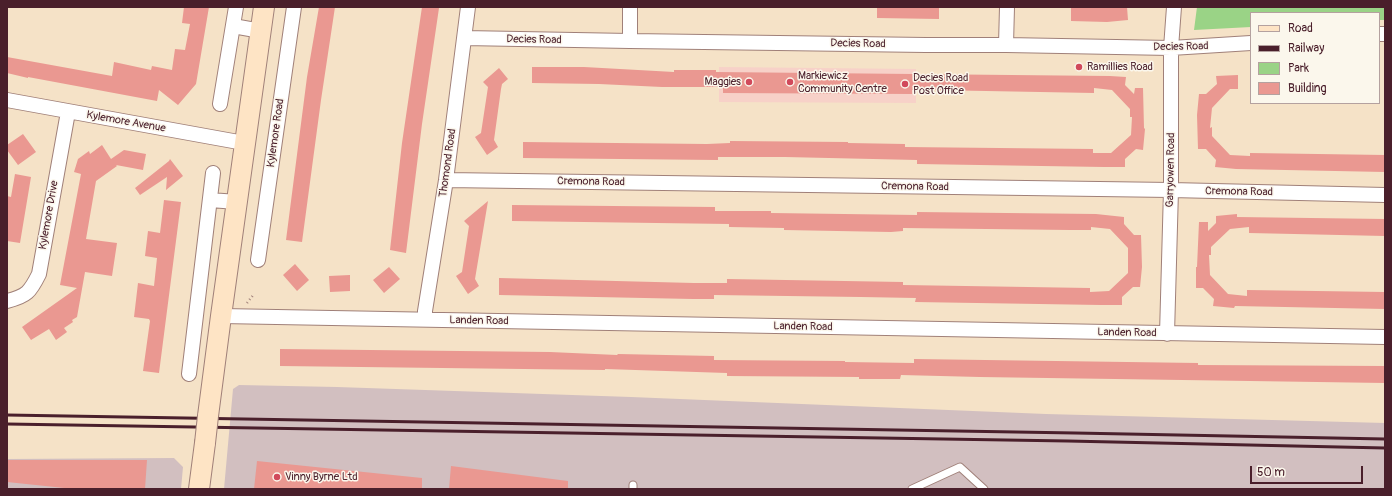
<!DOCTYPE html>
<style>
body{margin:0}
#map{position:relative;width:1392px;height:496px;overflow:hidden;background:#f5e2c7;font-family:Pangolin,sans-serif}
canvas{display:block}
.frame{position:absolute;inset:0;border:8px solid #4a1f2b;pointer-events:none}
.legend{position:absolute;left:1250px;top:12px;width:130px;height:92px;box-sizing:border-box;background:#fbf7ec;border:1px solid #b4a19f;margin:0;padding:5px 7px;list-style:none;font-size:12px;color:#4a1f2b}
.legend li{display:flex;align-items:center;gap:8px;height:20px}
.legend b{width:20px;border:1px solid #b4a19f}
.scale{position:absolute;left:1250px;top:466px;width:113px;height:18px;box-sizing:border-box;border:2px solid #4a1f2b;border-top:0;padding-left:5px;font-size:12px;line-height:14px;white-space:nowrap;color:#4a1f2b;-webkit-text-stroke:3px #fbf7ec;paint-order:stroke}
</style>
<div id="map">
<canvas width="1392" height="496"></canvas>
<div class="frame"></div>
<ul class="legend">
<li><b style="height:5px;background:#fee4c5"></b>Road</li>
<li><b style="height:5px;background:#4a1f2b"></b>Railway</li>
<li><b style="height:11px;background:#9ad386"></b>Park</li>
<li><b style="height:11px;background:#ea9891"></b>Building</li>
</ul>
<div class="scale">50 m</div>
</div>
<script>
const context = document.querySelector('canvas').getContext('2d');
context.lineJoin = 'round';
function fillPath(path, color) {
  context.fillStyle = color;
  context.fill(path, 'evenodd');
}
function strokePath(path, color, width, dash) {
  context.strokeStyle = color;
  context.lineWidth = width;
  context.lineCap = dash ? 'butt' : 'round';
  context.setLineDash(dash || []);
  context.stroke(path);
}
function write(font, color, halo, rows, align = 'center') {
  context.font = font + ' Pangolin,sans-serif';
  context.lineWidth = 3;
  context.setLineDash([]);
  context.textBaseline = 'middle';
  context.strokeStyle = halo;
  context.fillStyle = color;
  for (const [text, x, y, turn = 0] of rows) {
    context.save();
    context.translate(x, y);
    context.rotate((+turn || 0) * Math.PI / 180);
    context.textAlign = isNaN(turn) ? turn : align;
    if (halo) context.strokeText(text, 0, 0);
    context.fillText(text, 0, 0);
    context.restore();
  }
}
fillPath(new Path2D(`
 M719,67L916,69V103L719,102Z`), '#f7d1c8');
fillPath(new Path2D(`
 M239,385L337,387L631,397L1046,414L1385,423V489H224L233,389Z
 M174,458L183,467L181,489H7V459Z`), '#d2bfc0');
fillPath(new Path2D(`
 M1197,7H1385V20H1379V13H1251V27L1194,30Z`), '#9ad386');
fillPath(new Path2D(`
 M184,7H209L196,84L178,105L159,90L157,101L28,77V78L7,73V57L112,76L114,62L151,70L152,66L172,70L175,49L185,50L190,24L182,23Z
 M319,7H335L321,100L302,242L286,240L307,77Z
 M422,7L439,8L422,124L406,253L390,250L402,143Z
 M877,7H939V19L877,18Z
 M1071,7H1127L1128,20L1107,22L1071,21Z
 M532,67H584L674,72V70H716V72L1110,76L1126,77L1125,85L1134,94L1135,88H1143L1144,128L1145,129L1143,150L1136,149L1125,159V167H1104L917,164V160L785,157H718V160L523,158V142L707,144L730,143V141L848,142V143L905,144V147L1093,149V153H1111L1131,135L1132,117H1130V109L1112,90L1094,88V93L932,90H912V94L723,93V87H662L599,84L532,83Z
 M499,68L508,79L502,84L501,89L494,140L498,147L487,155L475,137L481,133L488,87L483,82Z
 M1238,75V89H1230L1212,108L1210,128L1212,127V136L1230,155L1250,156V153L1385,155V172L1236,169L1215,167L1216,160L1206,149H1198L1197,115L1199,94H1206L1217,84L1216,76Z
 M23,134L36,152L18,165L7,150V145Z
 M102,145L111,159L124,150L146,154L143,170L116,165L117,166L96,181L86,239L117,243L112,276L85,272L77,317L72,320L73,322L64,328L67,332L56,340L49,329L31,340L22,327L77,288L60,285L81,174L74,172L78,159L89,151L90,154Z
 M170,159L183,176L166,190L167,177L140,195L135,188L169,161Z
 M15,174L31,177L20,243L7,241V196L11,197Z
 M164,200L181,202L159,373L143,371L150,321L149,319L134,317L138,283L154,286L157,258L145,256L148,231L160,233Z
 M488,201L475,279L479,286L468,294L456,276L462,272L469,226L464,221Z
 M512,205L715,207V211H771V213L917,215V212L1096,214L1124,217V224L1134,235H1141L1142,267L1140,287H1133L1122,297V305H1101L915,302L916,298L861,297L714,295V299H693L499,295V278L694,283H727V279L903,282V285L1090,288V292L1109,291L1128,273V248L1110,229L1091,227V230H1070L903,228V231L891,232L784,230V228L729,227V224L512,221Z
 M1237,214V217L1385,219V236L1249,233V227L1230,229L1211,247V255H1209L1210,275L1228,294L1247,296V290L1385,292V309L1235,306L1234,308L1213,306L1214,299L1203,288H1196V267H1197L1199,222H1208V231L1216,223V216Z
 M295,264L309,280L297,291L283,275Z
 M389,267L400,279L384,293L373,280Z
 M350,275V291L330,292L329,276Z
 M280,349L550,352L617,355L618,354L714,356V360L845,361V362L914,363V359L1198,363V365L1385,366V383L980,377L901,375L900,379H859V377L727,376V373L605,369V370L280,366Z
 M7,460H147L145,489H74L7,482Z
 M257,461L422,478V489H254Z
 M451,466L568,481V489H449Z`), '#ea9891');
const lane = new Path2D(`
 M633,489V485
 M912,489L960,467L984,489`);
const street = new Path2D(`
 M233,26L261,31
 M1379,34H1385
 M464,38L630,41L926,45H1006L1171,48L1251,43
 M630,41V7
 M1006,45L1007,7
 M7,100L244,143
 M220,104L236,7
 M446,180L1171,190L1385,195
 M210,200L237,202
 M258,260L294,7
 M7,301C27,296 30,292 39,274L68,112
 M221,316L1385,337
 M425,319V311L446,180L468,7
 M1167,334L1171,190V48L1174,7
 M189,374L213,173`);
const secondary = new Path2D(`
 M208,416L221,316L264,7
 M199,489L205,443`);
strokePath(lane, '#a08079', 9);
strokePath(street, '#a08079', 16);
strokePath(secondary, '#a08079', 22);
strokePath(new Path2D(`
 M247,303L254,294`), '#a08079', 2.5, [1, 3]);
strokePath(lane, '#fff', 7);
strokePath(street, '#fff', 14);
strokePath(secondary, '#fee4c5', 20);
strokePath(new Path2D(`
 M7,415L1075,433L1385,439
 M7,424L1068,441L1385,448`), '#4a1f2b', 3);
const secondaryBridge = new Path2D(`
 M205,443L208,416`);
strokePath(secondaryBridge, '#a08079', 22, []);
strokePath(secondaryBridge, '#fee4c5', 20);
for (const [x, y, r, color] of [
 [1079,67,4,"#d1495b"],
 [749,82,4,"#d1495b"],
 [790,82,4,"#d1495b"],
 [905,84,4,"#d1495b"],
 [277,477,4,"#d1495b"]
]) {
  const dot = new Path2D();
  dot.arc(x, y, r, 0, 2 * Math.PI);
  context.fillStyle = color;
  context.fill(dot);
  strokePath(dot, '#fbf7ec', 1.5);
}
write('11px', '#4a1f2b', '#fbf7ec', [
 ["Decies Road",534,40,1],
 ["Decies Road",858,44,1],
 ["Decies Road",1181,47,-1],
 ["Kylemore Avenue",126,122,10],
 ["Kylemore Road",276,133,-82],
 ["Thomond Road",448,163,-82],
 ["Garryowen Road",1171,170,-89],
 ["Cremona Road",591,182,1],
 ["Cremona Road",915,187,1],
 ["Cremona Road",1239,192,1],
 ["Kylemore Drive",49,215,-80],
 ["Landen Road",479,321,1],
 ["Landen Road",803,327,1],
 ["Landen Road",1127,333,1]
]);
write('11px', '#4a1f2b', '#fbf7ec', [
 ["Ramillies Road",1087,67],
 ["Markiewicz",798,76],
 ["Community Centre",798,89],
 ["Decies Road",913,78],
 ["Post Office",913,91],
 ["Maggies",741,82,"right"],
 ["Vinny Byrne Ltd",285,477]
], 'left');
</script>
